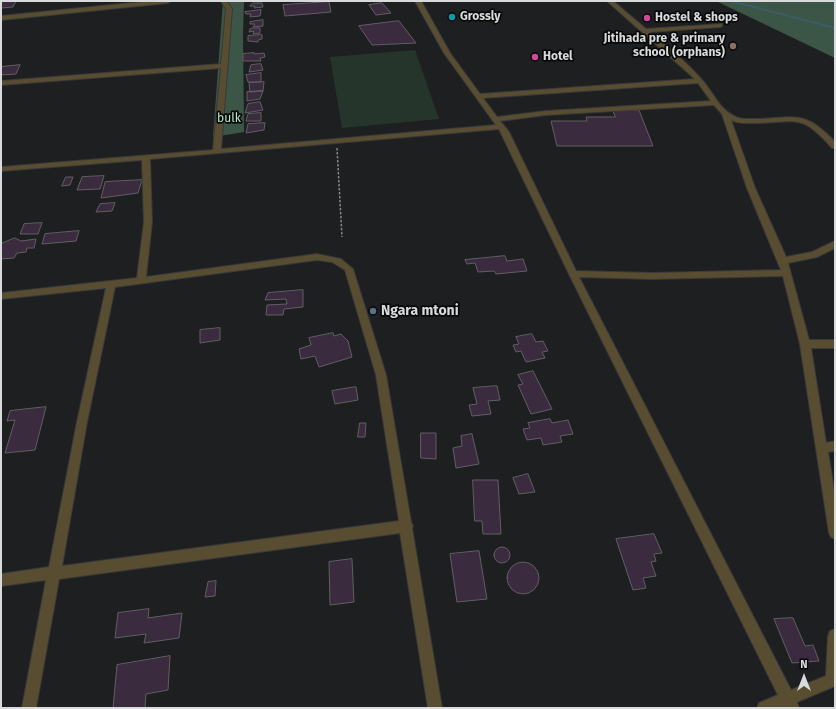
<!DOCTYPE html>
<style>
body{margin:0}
#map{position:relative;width:836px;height:709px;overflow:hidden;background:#1e1f21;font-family:"Fira Sans",sans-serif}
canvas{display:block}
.frame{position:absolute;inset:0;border:2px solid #d9dadb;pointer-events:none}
.north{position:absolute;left:784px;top:657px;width:40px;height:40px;-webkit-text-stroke:3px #09090a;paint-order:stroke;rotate:0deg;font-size:11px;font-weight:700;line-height:16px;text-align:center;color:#d9dadb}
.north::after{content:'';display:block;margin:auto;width:14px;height:18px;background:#d9dadb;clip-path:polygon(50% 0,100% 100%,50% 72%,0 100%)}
</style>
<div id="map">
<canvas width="836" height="709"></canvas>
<div class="frame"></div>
<div class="north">N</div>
</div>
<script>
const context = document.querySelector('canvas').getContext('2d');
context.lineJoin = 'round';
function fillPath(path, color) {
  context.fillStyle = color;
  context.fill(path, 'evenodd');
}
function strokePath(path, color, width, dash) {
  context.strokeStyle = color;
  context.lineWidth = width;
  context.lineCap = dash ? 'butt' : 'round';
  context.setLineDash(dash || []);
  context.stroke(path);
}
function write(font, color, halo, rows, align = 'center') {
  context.font = font + ' "Fira Sans",sans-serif';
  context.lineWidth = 3.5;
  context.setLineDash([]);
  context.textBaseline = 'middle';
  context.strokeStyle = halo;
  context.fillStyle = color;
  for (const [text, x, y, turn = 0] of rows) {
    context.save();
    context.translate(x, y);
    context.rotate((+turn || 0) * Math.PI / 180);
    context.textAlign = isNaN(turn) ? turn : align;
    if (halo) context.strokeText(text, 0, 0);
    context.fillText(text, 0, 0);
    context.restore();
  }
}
fillPath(new Path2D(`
 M415,50L439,119L342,128L330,57Z`), '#26352c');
fillPath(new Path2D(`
 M223,1H244L243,34L244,132L213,137Z
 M716,1H835V58Z`), '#3b5547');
strokePath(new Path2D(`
 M731,1L835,28`), '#3c5d65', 2);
const building = new Path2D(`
 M16,1L13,7L1,8V2Z
 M329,2L331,12L285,16L283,5Z
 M253,3H262L263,7L254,8L255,6H250Z
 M382,3L391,13L376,15L369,5Z
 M261,10L260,16L250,17L251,14H246L245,12Z
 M263,20V26L253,27L255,24H250V22Z
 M399,21L416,43L372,45L359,26Z
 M253,28H260V33L253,34L254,31L249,32L250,29Z
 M262,35V39L258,40V42L248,41V36Z
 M254,53V54L264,53L265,57L260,58L261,61H243V54Z
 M261,64L263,70L249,72L251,65Z
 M20,65L16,74L1,75V67Z
 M261,73V82H248L246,75Z
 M264,82L263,91L250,92L249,83Z
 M263,91L260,99L247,101V92Z
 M260,102L263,110L245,113L248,104Z
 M613,110H639L653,146H557L551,121H587L586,117H615Z
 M261,113V121H246L248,114Z
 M265,123L264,130L246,133L248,124Z
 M104,176L100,189L77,190L82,177Z
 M66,177H73L70,185L62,186Z
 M142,180L138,193L101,198L105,182Z
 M115,203L112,211L96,212L100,204Z
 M42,223L38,234H20L24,224Z
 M79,231L76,241L42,244L45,234Z
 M15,238L21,241L36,239L34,248H27L26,252L17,253L14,258L1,259V244Z
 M505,256L507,261L523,259L527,271L496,274L494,271L478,272L475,263L467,264L465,260Z
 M303,290V307L284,309L283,315H266L267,305L287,304L286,299L265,300L268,293Z
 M220,328V340L200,343V330Z
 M333,333L334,336L341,334L348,341L352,357L319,367L315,356L301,359L299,349L311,345L309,338Z
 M532,334L536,342L543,341L548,351L542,352L545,358L526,362L521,351L516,352L513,345L519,344L516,337Z
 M533,371L552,409L531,414L518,385L523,384L518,375Z
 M497,386L500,400L488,401L491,414L472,416L469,405L477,404L473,388Z
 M356,387L358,400L335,404L332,391Z
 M46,407L35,450L5,453L15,420L7,421L10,411Z
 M550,419L552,423L568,420L573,434L560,436L562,442L543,445L541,438L527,440L523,429L530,428L528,423Z
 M360,423H366L365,437H358Z
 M421,433H436V459L421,458Z
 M472,434L479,464L456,468L453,448L462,446L461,436Z
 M528,474L535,492L519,494L513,478Z
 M473,480H498L501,534H483L482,521H475Z
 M654,534L662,553L654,554L656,561L651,562L656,576L643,578L646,588L633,590L616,539Z
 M494 555a8 8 0 1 1 16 0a8 8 0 1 1-16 0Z
 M479,551L487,599L457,602L450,554Z
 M352,559L354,602L330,605L329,562Z
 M507 578a16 16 0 1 1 32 0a16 16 0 1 1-32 0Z
 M216,581L215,596L205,597L208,582Z
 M149,609L148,618L182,613L179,638L144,643L146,634L115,638L118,613Z
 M793,618L805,646L813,645L819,661L792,663L774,619Z
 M170,656L168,690L146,694L145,708H113L117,665Z`);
fillPath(building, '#3b2b3f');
strokePath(building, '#615f62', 1);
const minor = new Path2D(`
 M151,1H171L168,3L1,20V16Z
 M221,1H227L232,9L221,149L496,125L444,53L415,1H421L450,53L480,94L695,79L607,1H613L646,29L722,24V26L720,27L650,32C667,47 687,62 702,80C713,92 719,109 734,116C741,120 748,119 755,119C795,118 804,109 835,142V148H832C801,113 798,122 755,123C747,123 738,124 731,120L755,188L786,257L812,252L835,241V248L817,257L788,263L809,340H835V348H811L826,443L835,441V451L828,452L835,496V539L831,537L829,533L800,344L783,276L652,279L579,277L791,690L826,676L828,636L830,631L835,629V686L797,702L799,708H757L759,703L778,695L569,274L499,129L150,159L152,222L146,277L317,254L341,259L353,269L386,375L411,522L413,526L412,528L442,708H428L400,533L59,579L36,708H22L46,580L1,586V574L49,567L77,422L106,288L1,299V293L137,278L144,222L142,160L1,171V167L213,150L221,68L1,85V81L221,64L226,9ZM698,83L711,101L546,111L497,117L483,98ZM714,105L722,114L747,188L781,270L652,273L576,271L509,132L500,121L546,115ZM317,260L332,262L345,270L376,375L399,521L62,566L87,422L115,287Z`);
strokePath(minor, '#38393b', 2);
strokePath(new Path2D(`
 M337,148L342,237`), '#848587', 1.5, [2.5, 1.5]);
fillPath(minor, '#594d31');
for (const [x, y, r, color] of [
 [452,17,4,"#0f9aa8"],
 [647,18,4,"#d1479c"],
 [733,46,4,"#8d6e63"],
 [535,57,4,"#d1479c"],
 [373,311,4,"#5c6f8a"]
]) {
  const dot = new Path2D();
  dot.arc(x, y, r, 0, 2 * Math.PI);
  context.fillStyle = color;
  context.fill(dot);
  strokePath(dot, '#09090a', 1.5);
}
write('bold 12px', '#d9dadb', '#09090a', [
 ["Grossly",460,17],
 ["Hostel & shops",655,18],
 ["Jitihada pre & primary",725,39,"right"],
 ["school (orphans)",725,53,"right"],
 ["Hotel",543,57]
], 'left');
write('12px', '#b3eacb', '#09090a', [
 ["bulk",229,119]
]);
write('bold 14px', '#d9dadb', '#09090a', [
 ["Ngara mtoni",381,311]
], 'left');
</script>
